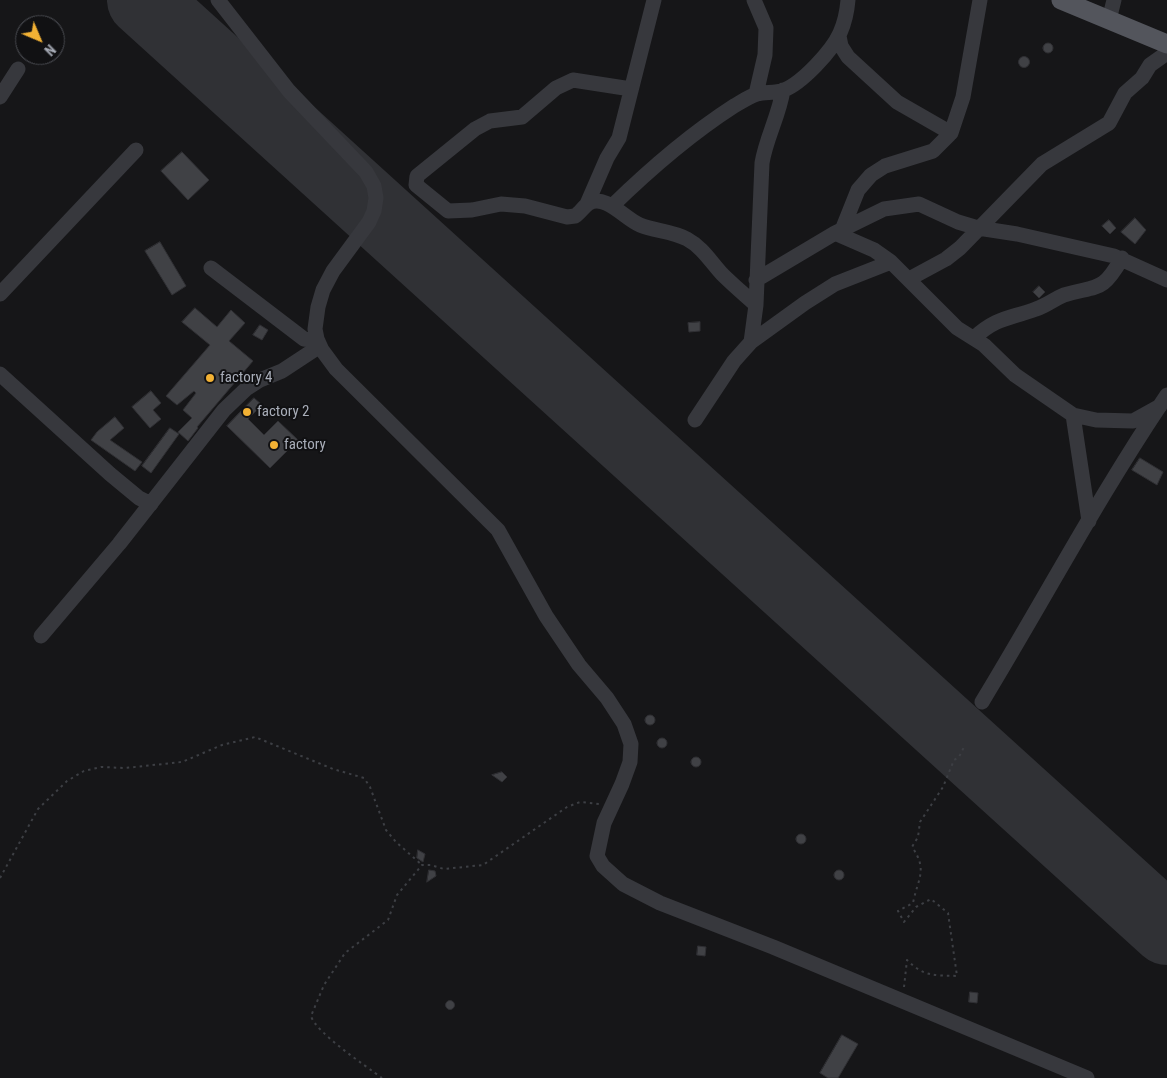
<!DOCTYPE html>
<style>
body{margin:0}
#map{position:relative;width:1167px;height:1078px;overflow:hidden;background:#161618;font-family:"Roboto Condensed",sans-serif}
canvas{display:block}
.north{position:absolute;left:15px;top:15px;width:50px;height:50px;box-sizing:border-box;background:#111113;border:1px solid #4d4f55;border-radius:50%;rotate:135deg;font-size:14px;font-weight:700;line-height:20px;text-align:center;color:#a8adb8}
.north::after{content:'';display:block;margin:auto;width:18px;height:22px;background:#f2b134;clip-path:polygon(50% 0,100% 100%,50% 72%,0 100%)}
</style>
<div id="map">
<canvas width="1167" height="1078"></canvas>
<div class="north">N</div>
</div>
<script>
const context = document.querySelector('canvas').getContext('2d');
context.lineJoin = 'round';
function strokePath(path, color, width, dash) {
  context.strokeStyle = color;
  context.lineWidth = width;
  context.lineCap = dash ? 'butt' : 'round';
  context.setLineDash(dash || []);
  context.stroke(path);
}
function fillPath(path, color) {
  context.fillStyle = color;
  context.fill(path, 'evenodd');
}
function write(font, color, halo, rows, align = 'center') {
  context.font = font + ' "Roboto Condensed",sans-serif';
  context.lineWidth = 4;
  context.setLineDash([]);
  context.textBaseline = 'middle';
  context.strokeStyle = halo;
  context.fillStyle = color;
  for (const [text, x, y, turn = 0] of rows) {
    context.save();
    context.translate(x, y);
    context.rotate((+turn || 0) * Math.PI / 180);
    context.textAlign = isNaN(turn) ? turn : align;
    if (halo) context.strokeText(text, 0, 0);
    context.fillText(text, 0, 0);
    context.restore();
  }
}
strokePath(new Path2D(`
 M143,0L1167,929`), '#303135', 72);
const building = new Path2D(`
 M1043 48a5 5 0 1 1 10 0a5 5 0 1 1-10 0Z
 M1018.5 62a5.5 5.5 0 1 1 11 0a5.5 5.5 0 1 1-11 0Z
 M182,152L209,180L188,200L161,171Z
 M1135,218L1146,230L1135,244L1121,232Z
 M1109,220L1116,228L1110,234L1102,226Z
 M160,242L186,286L172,295L145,251Z
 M1039,286L1045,292L1039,298L1033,292Z
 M195,308L217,327L231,310L245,323L229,341L253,361L197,427L198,428L188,441L178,432L192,418L183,410L196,393L194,391L177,405L166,396L210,345L182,322Z
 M700,322V331L689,332L688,323Z
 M260,325L268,330L262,340L253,335Z
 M151,391L161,403L153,410L161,419L150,428L132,407Z
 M254,398L262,405L248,419L264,435L278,421L298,440L270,468L227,426Z
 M115,417L124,428L110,440L142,462L135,471L91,440L97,432Z
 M170,428L179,434L151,473L142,466Z
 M1140,458L1163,472L1157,485L1132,470Z
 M645 720a5 5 0 1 1 10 0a5 5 0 1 1-10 0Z
 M657 743a5 5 0 1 1 10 0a5 5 0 1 1-10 0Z
 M691 762a5 5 0 1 1 10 0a5 5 0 1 1-10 0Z
 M502,772L507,777L502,782L492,775Z
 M796 839a5 5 0 1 1 10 0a5 5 0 1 1-10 0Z
 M418,850L425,854L423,862L417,858Z
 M429,870L435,871L436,876L427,882Z
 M834 875a5 5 0 1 1 10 0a5 5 0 1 1-10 0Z
 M698,946L706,947L705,956L697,955Z
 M970,992L978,993L977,1003L969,1002Z
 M445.5 1005a4.5 4.5 0 1 1 9 0a4.5 4.5 0 1 1-9 0Z
 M842,1035L858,1044L838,1078H828L820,1073Z`);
fillPath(building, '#404145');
strokePath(building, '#303034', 1);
strokePath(new Path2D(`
 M0,878L38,809L67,781L84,771L101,767L125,768L182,762L222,745L255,737L333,769L364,778L370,787L386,830L396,842L422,865
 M904,987L907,960C924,977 934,975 957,976L948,913L931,899L916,907L904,922L898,911L913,903C918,878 928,870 912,847L918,837L920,822L943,787L954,760L959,757L965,745
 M382,1078C366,1066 316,1033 311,1016L324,985L345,953L388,920L397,895L422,865H431L444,869L483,865L567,807L580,802L600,804`), '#3d3f44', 2, [2.5, 4]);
strokePath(new Path2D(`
 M218,0L289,91L366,172L374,186L376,198L374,211L369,222L333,271L323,290L318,307L315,329L317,339L322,350L336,369L498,530L546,616L579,665L607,698L624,724L631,744L630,762L622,784L604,823L597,856L603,866L623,884L660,903L773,947L1087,1078
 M754,0L766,28L765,55L756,94
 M1109,20L1114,0
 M839,36L841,46L848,57L897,102L951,133
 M631,89L573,80L556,88L522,117L490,121L475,129L417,176L416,185L448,211L472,210L501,204L525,206L567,217L575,216C580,213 584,206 589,203C606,194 625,219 640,225C655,231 672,231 687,239C702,247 711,262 722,274C733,285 745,295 756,305
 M0,97L18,69
 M587,204L607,158L619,138L654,0
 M612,206C650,169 689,135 734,106C741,102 750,96 757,94C766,92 776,93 784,90C802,83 832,51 840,33C845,22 847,12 848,0
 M842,230L858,190L871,175L885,166L933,151L951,133L963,97L980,0
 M835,233L874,250L891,262L957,328L984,345L1015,375L1073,415L1096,420L1133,421L1160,406
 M211,268L304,339L318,341
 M909,279L946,259L960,248L1042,164L1109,123L1125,93L1142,78L1150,65L1167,53
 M756,280L835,233L884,209L919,204L958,222L978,228L1017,234L1114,256L1167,280
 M0,294L136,150
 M974,338C997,317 1009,319 1036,309C1046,306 1054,299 1064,295C1098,285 1102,293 1122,258
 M751,342L756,305L762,163C766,138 779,116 783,90
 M0,374L110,474L139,498L151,504
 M1073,415L1089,521
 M695,420L734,361L751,342L805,303L835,284L891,262
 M41,636L119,544L224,410L246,389L260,380L282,371L320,346
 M982,702C1044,600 1100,494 1167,395`), '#37383d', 15);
strokePath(new Path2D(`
 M1061,0L1167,44`), '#53555c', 19);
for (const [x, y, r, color] of [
 [210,378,5,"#f2b134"],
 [247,412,5,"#f2b134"],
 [274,445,5,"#f2b134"]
]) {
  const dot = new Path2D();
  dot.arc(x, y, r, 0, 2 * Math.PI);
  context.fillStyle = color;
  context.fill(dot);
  strokePath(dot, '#111113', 2);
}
write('15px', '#a8adb8', '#111113', [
 ["factory 4",220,378],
 ["factory 2",257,412],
 ["factory",284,445]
], 'left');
</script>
